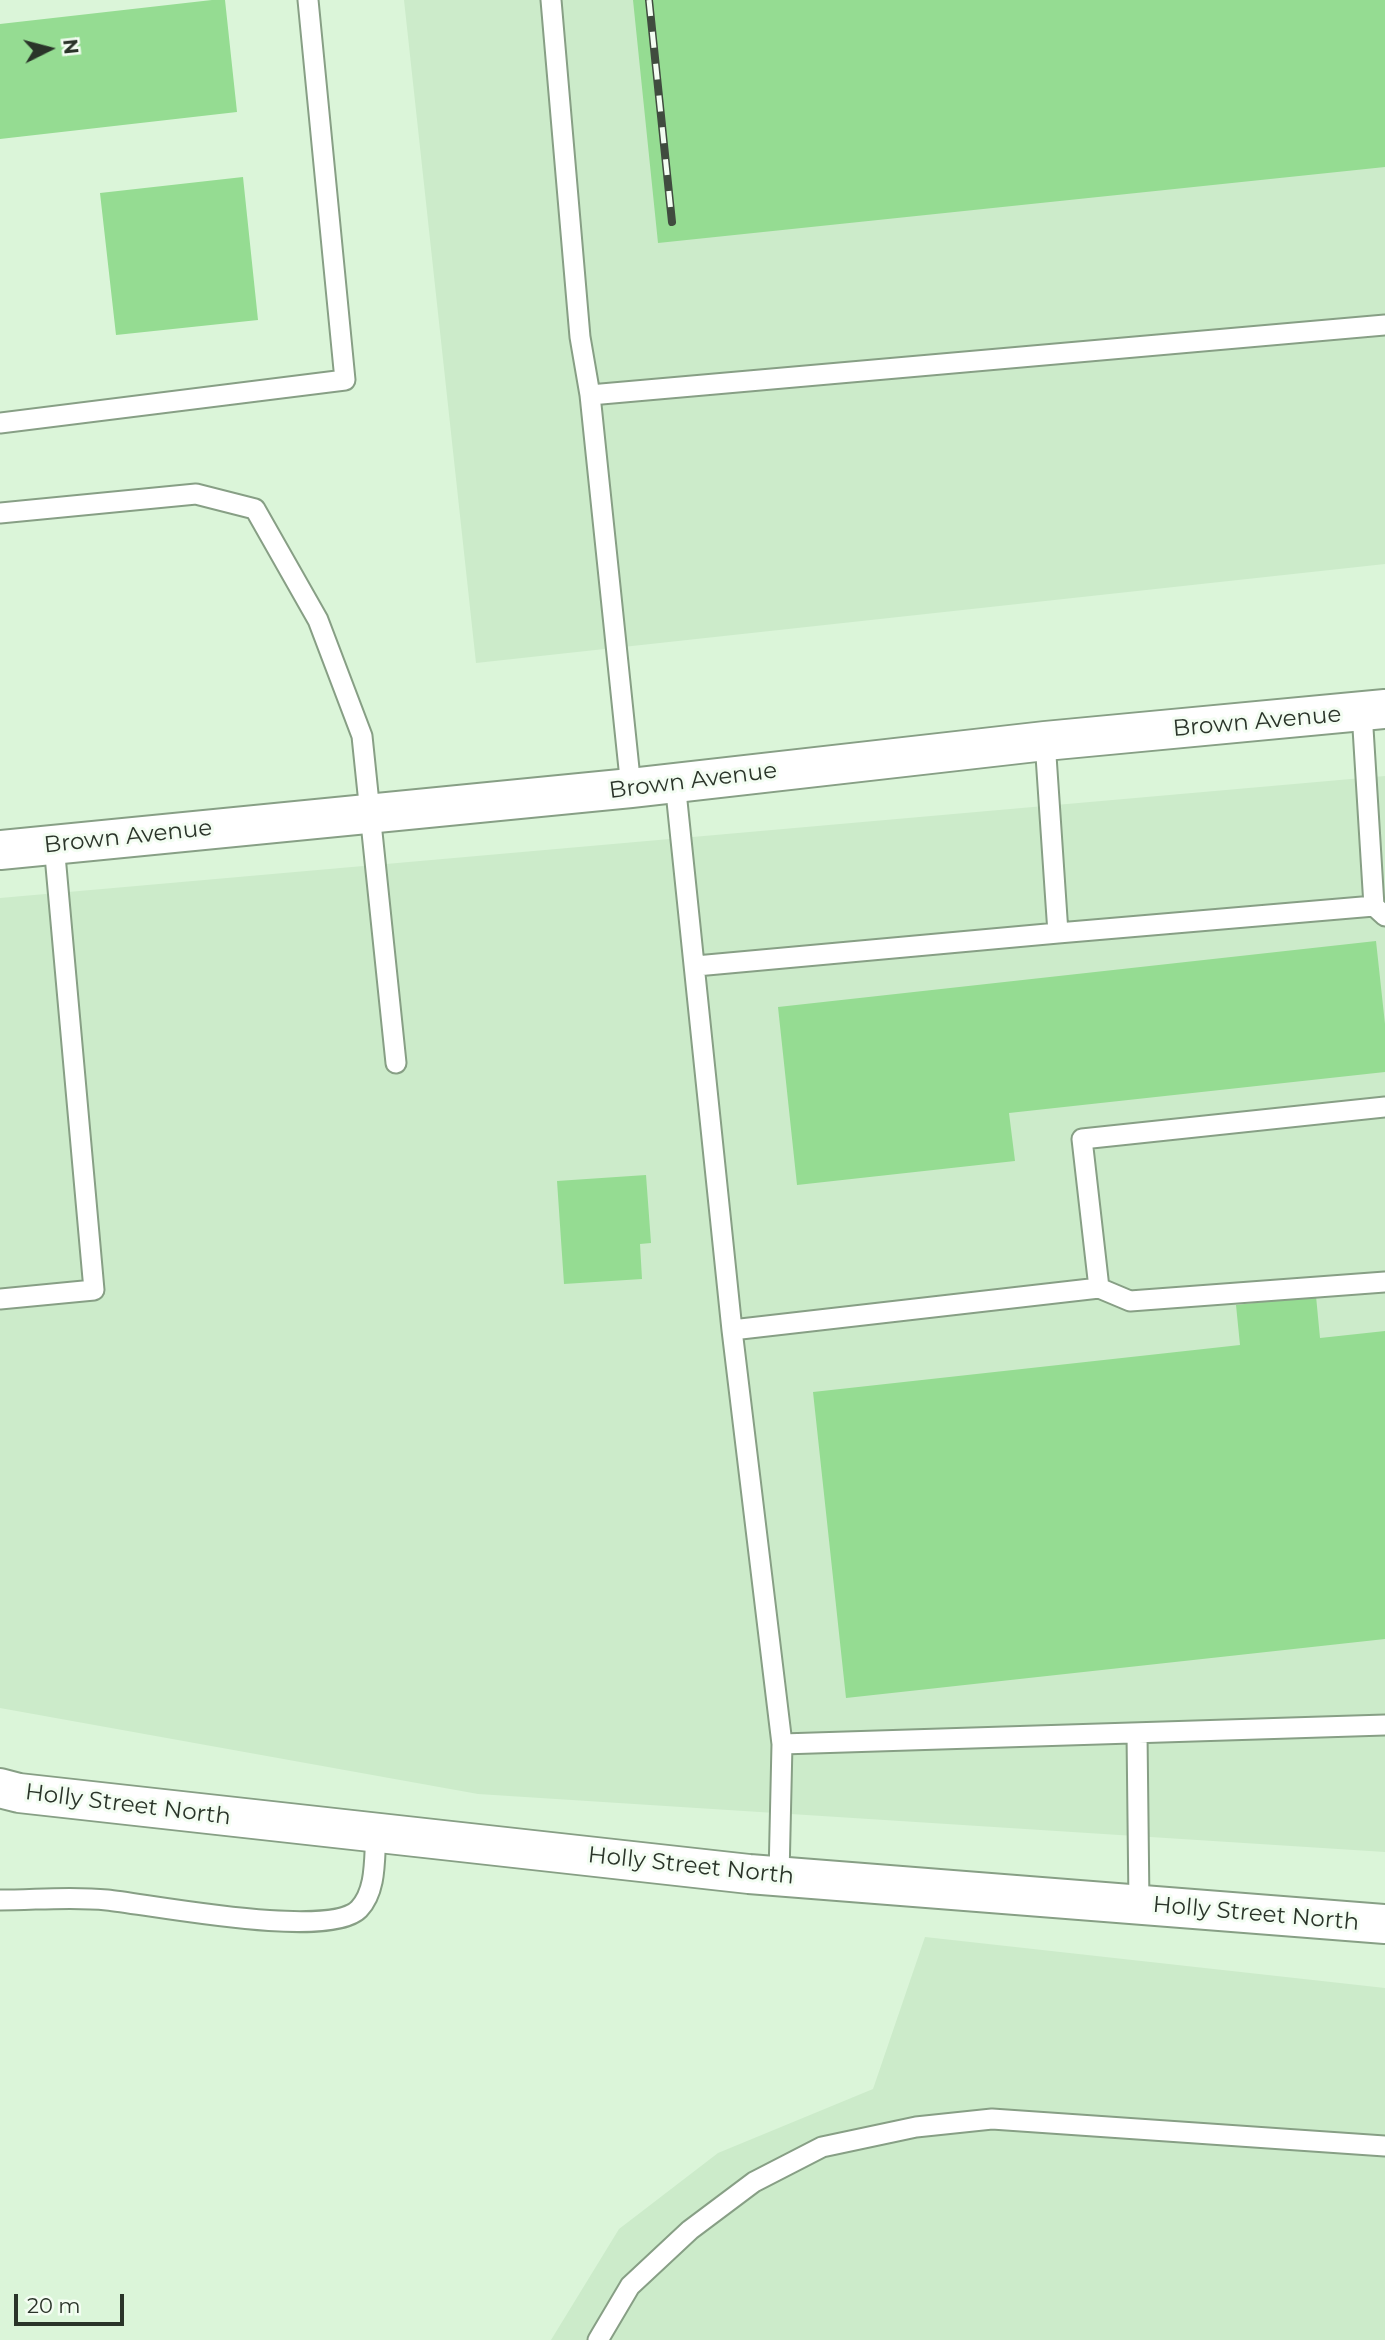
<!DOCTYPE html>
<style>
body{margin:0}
#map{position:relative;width:1385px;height:2340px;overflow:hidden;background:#dbf5d9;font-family:Montserrat,sans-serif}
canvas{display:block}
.north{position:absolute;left:14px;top:14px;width:70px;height:70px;-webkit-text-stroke:5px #f3fdf2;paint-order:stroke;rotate:84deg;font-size:19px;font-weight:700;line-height:28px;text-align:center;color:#2a3429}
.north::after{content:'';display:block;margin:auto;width:24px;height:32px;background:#2a3429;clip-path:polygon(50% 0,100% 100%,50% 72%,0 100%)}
.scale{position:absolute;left:14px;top:2294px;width:110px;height:32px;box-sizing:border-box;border:4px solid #2a3429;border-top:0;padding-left:9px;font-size:21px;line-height:24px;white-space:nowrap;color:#2a3429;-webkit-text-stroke:5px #f3fdf2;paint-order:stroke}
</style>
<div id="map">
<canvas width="1385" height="2340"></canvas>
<div class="north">N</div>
<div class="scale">20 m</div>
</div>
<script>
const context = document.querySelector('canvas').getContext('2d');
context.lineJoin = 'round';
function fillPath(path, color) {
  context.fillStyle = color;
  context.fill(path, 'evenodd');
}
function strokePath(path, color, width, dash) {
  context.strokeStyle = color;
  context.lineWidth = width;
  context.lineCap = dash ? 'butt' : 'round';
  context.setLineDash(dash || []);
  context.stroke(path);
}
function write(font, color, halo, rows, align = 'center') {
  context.font = font + ' Montserrat,sans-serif';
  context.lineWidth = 6;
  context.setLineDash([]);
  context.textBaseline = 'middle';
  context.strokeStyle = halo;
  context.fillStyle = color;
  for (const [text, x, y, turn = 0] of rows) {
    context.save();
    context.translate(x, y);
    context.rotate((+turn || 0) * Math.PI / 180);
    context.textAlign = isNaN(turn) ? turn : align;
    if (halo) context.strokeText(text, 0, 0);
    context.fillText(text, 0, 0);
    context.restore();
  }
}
fillPath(new Path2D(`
 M404,0H1385V564L476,663Z
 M1385,776V1852L478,1794L0,1708V898Z
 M925,1937L1385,1988V2340H551L619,2229L718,2153L873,2089Z`), '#ccebca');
fillPath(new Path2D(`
 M212,0H225L237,112L0,139V24Z
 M633,0H1385V167L658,243Z
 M243,177L258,320L116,335L100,193Z
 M1376,941L1385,1024V1072L1009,1113L1015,1161L797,1185L778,1007Z
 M646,1175L651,1243L640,1244L642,1279L564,1284L557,1181Z
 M1316,1296L1320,1338L1385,1331V1639L846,1698L813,1392L1240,1345L1236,1305Z`), '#95dc92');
const lane = new Path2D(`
 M551,0L580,337L590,395
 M0,423L345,380L308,0
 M0,513L196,494L255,509L318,620L362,736L396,1063
 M1362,712L1374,906
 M1045,741L1058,933L1374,906L1385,916
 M675,782L732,1330L782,1744L1385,1725
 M631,788L590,395L1385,325
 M696,966L1058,933
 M1385,1107L1082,1139L1099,1288L1130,1301L1385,1282
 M0,1299L94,1290L54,844
 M732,1330L1099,1288
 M1137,1733L1139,1905
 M779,1876L782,1744
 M0,1900C35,1900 72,1896 107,1900C153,1905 329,1940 359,1909C377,1890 374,1858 376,1833
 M598,2340L630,2286L690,2230L754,2182L822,2147L916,2127L992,2119L1385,2146`);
const street = new Path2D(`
 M0,850L631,788L1045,741L1385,709
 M0,1788L19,1793L749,1874L1385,1924`);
strokePath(lane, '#879f85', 23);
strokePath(street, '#879f85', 42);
strokePath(lane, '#fff', 19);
strokePath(street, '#fff', 38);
const rail = new Path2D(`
 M649,0L672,222`);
strokePath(rail, '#404c3f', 8);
strokePath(rail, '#f3fdf2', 5, [16]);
write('23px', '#2a3429', '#f3fdf2', [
 ["Brown Avenue",1257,722,-5],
 ["Brown Avenue",693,781,-7],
 ["Brown Avenue",128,837,-6],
 ["Holly Street North",128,1805,7],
 ["Holly Street North",691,1866,6],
 ["Holly Street North",1256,1914,5]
]);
</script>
